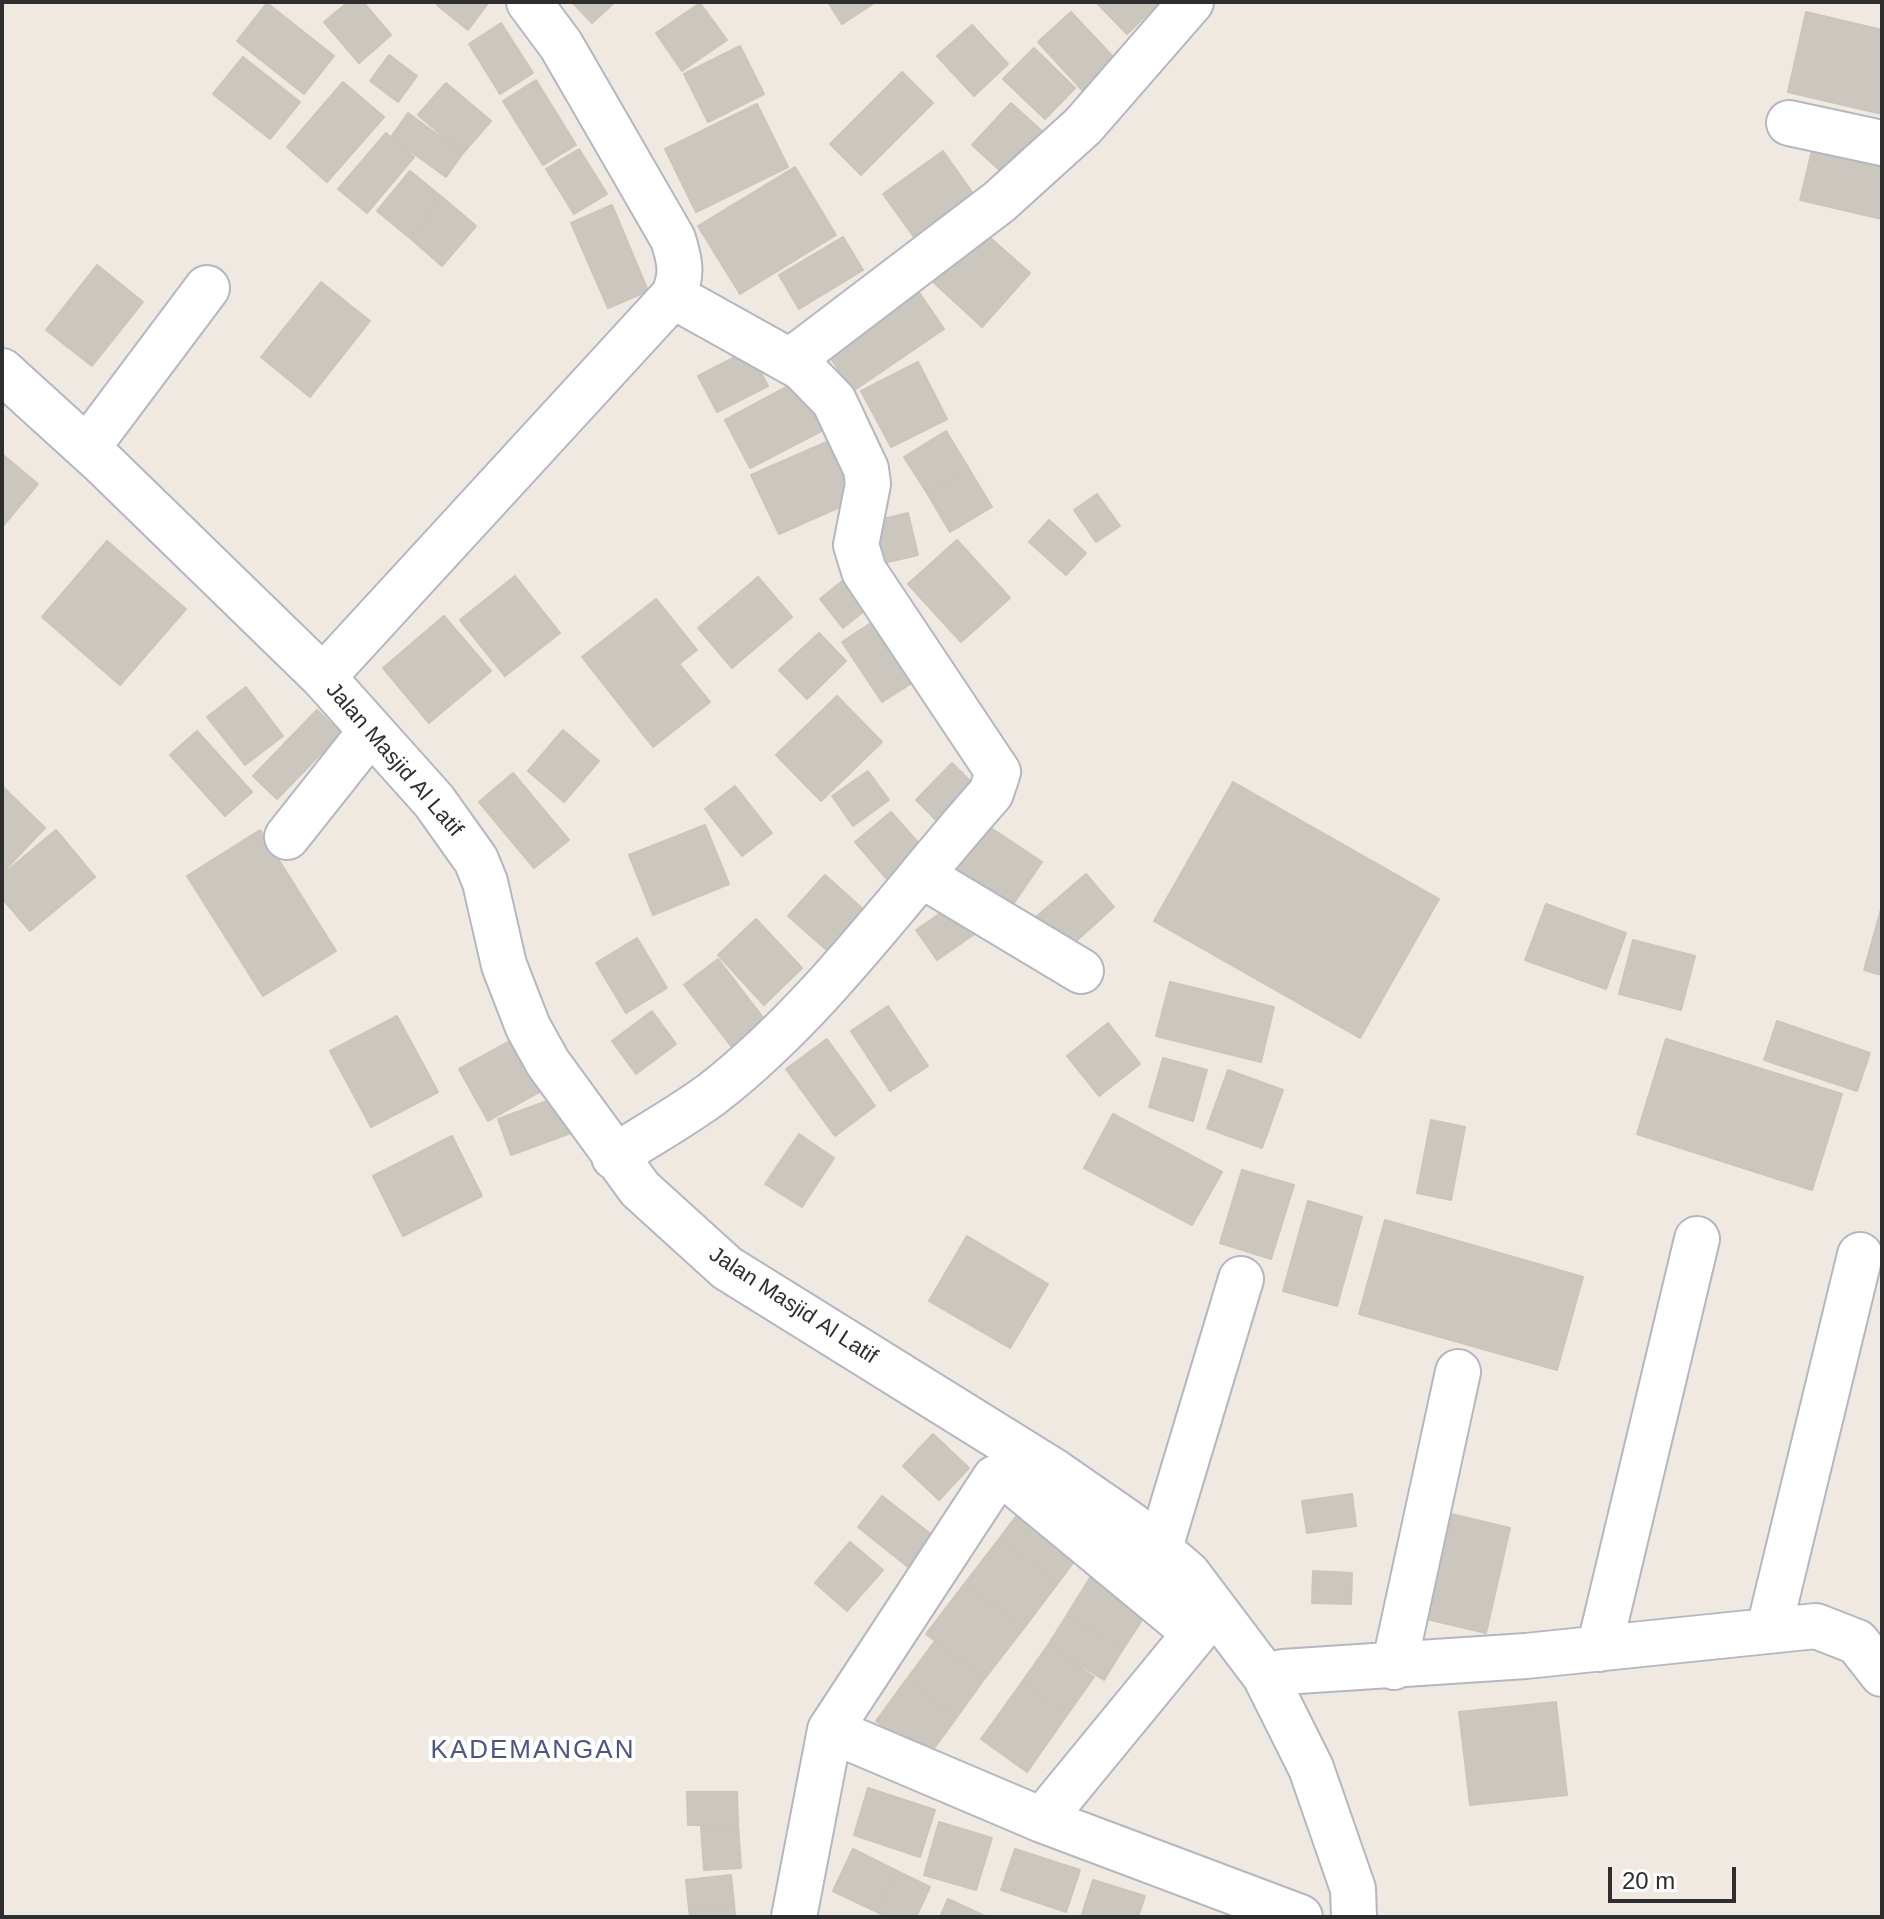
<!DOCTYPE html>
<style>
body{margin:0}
#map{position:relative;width:1884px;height:1919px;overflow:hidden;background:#efe9e1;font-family:Helvetica,sans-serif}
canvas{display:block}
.frame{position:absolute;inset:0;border:4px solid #2e2e2e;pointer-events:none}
.scale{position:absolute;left:1608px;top:1867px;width:128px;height:36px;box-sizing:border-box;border:4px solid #2e2e2e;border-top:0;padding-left:10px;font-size:24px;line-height:28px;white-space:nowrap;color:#2e2e2e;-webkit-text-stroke:6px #fff;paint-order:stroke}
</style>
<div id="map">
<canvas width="1884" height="1919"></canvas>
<div class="frame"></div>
<div class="scale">20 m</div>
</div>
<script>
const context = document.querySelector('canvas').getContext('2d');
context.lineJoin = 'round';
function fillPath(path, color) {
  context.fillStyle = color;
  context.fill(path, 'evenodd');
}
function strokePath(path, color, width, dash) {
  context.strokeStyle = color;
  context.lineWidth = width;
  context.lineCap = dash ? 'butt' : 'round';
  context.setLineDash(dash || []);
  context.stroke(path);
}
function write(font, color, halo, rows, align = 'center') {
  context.font = font + ' Helvetica,sans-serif';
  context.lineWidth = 8;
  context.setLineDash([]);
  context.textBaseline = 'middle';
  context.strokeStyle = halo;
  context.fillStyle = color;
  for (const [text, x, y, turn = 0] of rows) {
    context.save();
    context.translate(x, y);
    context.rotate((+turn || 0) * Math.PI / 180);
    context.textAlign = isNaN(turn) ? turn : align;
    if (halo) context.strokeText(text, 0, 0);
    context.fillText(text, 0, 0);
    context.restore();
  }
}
const building = new Path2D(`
 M348,2H363L391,35L359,63L324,22Z
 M439,2H489L468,30L437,5Z
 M572,2H615L592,23Z
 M828,2H876L842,24Z
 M1096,2H1158L1159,3L1127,34Z
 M267,3L334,56L304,94L237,41Z
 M700,3L727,40L682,71L656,33Z
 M1071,12L1116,60L1083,91L1038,42Z
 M1806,12L1882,30V114L1788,92Z
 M501,23L533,73L500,94L469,44Z
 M972,25L1008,64L974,96L937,56Z
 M740,46L764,94L708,122L684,74Z
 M1034,48L1075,88L1045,119L1003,79Z
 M389,55L417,76L398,102L370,81Z
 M243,57L300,102L270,139L213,94Z
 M902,72L933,103L861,175L830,144Z
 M536,80L576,145L543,165L503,101Z
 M343,82L384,117L327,182L287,147Z
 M446,83L491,121L463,153L418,115Z
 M1011,103L1044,133L1005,175L972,145Z
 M757,104L788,167L696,212L665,149Z
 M408,113L463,153L446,177L391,137Z
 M386,133L414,157L367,213L338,189Z
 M1814,142L1882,158V219L1800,200Z
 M579,149L607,194L574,214L546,169Z
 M943,151L974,195L914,237L883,194Z
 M795,167L836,235L740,294L698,226Z
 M410,171L443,198L410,238L377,211Z
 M443,198L476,226L442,266L410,238Z
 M612,205L648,291L608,308L571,223Z
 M979,228L1030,273L982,327L932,281Z
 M843,237L863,270L799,309L779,275Z
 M97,265L143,302L92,366L46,330Z
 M321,282L370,321L310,397L261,357Z
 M914,285L944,329L853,391L823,347Z
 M749,350L768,386L717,412L698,376Z
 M918,362L947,419L891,447L861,391Z
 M807,376L833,425L750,468L725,420Z
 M946,431L969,469L927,493L904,457Z
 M831,440L858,499L779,534L751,475Z
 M2,454L38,484L2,527Z
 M969,469L992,507L950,532L927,493Z
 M1097,494L1120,526L1096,542L1074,510Z
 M908,513L918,555L875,565L866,523Z
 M1049,520L1086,553L1066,575L1029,542Z
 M957,540L1010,598L961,642L908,584Z
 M107,541L186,609L120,685L42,617Z
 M851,574L874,603L843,628L820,599Z
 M515,576L560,633L505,676L460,620Z
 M758,577L792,617L732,668L698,628Z
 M656,599L697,650L679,664L710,702L653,747L582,657Z
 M883,615L923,676L882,702L842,642Z
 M444,616L491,671L429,723L383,668Z
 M819,633L846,661L807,699L779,670Z
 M246,687L283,736L245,765L207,717Z
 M837,696L882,742L821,801L776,755Z
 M317,710L341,733L277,799L253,776Z
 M563,730L599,761L564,802L528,771Z
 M197,731L252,792L225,816L170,755Z
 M952,763L983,794L946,830L916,800Z
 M868,771L889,800L853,826L832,796Z
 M513,773L569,840L534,868L479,802Z
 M1233,782L1439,899L1360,1038L1154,921Z
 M2,786L45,828L2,873Z
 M735,786L772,833L742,856L705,809Z
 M891,812L922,847L886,878L855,842Z
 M705,825L729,884L653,915L629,855Z
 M988,826L1042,862L1007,913L954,876Z
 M56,830L95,877L30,931L2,898V875Z
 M260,830L336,951L263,996L187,876Z
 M1086,874L1114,907L1066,950L1036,917Z
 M825,875L865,911L829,952L788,916Z
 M955,903L976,933L937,960L916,930Z
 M1546,904L1626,933L1606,989L1525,960Z
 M1882,906V975L1864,970Z
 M756,919L802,968L764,1005L718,955Z
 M637,938L667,988L626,1013L596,963Z
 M1633,940L1695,956L1681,1010L1619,994Z
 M718,959L768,1024L734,1050L684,985Z
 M1170,982L1274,1007L1261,1062L1156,1036Z
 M888,1006L928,1066L890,1091L851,1031Z
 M652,1011L676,1044L636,1074L612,1041Z
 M397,1016L438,1092L371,1127L330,1051Z
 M1777,1021L1870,1053L1857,1091L1764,1060Z
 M1108,1023L1140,1064L1099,1096L1067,1056Z
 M521,1035L550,1086L488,1121L459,1069Z
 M827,1039L875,1106L835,1136L786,1069Z
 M1666,1039L1842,1094L1812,1190L1637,1134Z
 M1163,1058L1207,1070L1193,1121L1149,1107Z
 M1228,1070L1283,1090L1262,1148L1207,1128Z
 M558,1097L571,1133L511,1155L498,1119Z
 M1113,1114L1222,1172L1192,1225L1084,1168Z
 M1431,1120L1465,1127L1451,1200L1417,1193Z
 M799,1134L834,1158L802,1207L765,1184Z
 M452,1136L482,1196L403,1236L373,1176Z
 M1242,1170L1294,1185L1271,1259L1220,1243Z
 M1308,1201L1362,1217L1337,1306L1283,1291Z
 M1385,1220L1583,1277L1557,1370L1359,1314Z
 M967,1236L1048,1284L1010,1348L929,1301Z
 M933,1434L969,1468L939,1500L903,1466Z
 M1352,1494L1356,1526L1307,1533L1302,1501Z
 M882,1496L932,1535L908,1567L858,1527Z
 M1023,1507L1082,1551L1058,1583L999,1539Z
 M1447,1513L1510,1528L1486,1633L1422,1618Z
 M999,1539L1058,1583L1024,1628L965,1583Z
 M850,1542L883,1570L847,1611L815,1583Z
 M1313,1571L1352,1573L1351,1604L1312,1603Z
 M1091,1576L1148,1611L1123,1649L1067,1615Z
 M965,1583L1024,1628L985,1678L926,1634Z
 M1067,1615L1123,1649L1104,1680L1048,1645Z
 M935,1641L985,1678L957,1717L906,1680Z
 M1048,1645L1094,1677L1067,1715L1022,1682Z
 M906,1680L957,1717L927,1758L876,1721Z
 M1022,1682L1067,1715L1027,1772L981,1739Z
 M1556,1702L1567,1795L1470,1805L1459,1712Z
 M868,1788L935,1810L920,1857L854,1835Z
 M687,1792H737L738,1825H688Z
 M939,1822L992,1838L976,1890L924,1875Z
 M738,1825L741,1868L704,1870L701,1827Z
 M853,1849L897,1871L877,1912L833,1891Z
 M1015,1849L1080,1870L1066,1912L1001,1890Z
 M897,1871L930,1887L916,1917H887L877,1912Z
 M731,1875L734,1904L689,1909L686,1880Z
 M1093,1880L1145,1896L1138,1917H1081Z
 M948,1899L987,1917H940Z
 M734,1904L735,1917H690L689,1909Z`);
fillPath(building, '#cbc7bf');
strokePath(building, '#cbc5ba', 2);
const street = new Path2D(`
 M1789,123L1882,143
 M790,361L999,202L1083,126L1191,2
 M2,371L103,463L323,677L434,801L476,860L485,882L504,965L528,1027L548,1063L640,1189L727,1268L1055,1472L1130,1524L1188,1574L1265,1676L1311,1768L1353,1889L1354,1917
 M87,448L207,288
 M323,677L673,296C683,275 680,261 673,239L561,45L529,2
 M287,837L371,731
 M921,875L1081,971
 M614,1157C646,1136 681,1117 712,1094C820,1010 901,894 991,793L998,772L864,571L856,545L868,484L866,469L834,401L802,368L673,296
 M1160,1548L1241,1279
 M1769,1629L1860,1255
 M1599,1649L1697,1239
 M1394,1667L1458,1372
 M1265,1676L1283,1672L1526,1656L1816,1626L1857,1642L1882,1674
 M830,1730L1042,1820L1300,1917
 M1042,1820L1212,1613
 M794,1917L830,1730L995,1478L1010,1480L1195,1633`);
strokePath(street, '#b4b7c1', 48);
strokePath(street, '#fff', 44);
write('22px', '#2e2e2e', '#fff', [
 ["Jalan Masjid Al Latif",394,760,49],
 ["Jalan Masjid Al Latif",793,1306,33]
]);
context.letterSpacing = '2px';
write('26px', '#4d5680', '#fff', [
 ["KADEMANGAN",533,1751]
]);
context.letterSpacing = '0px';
</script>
